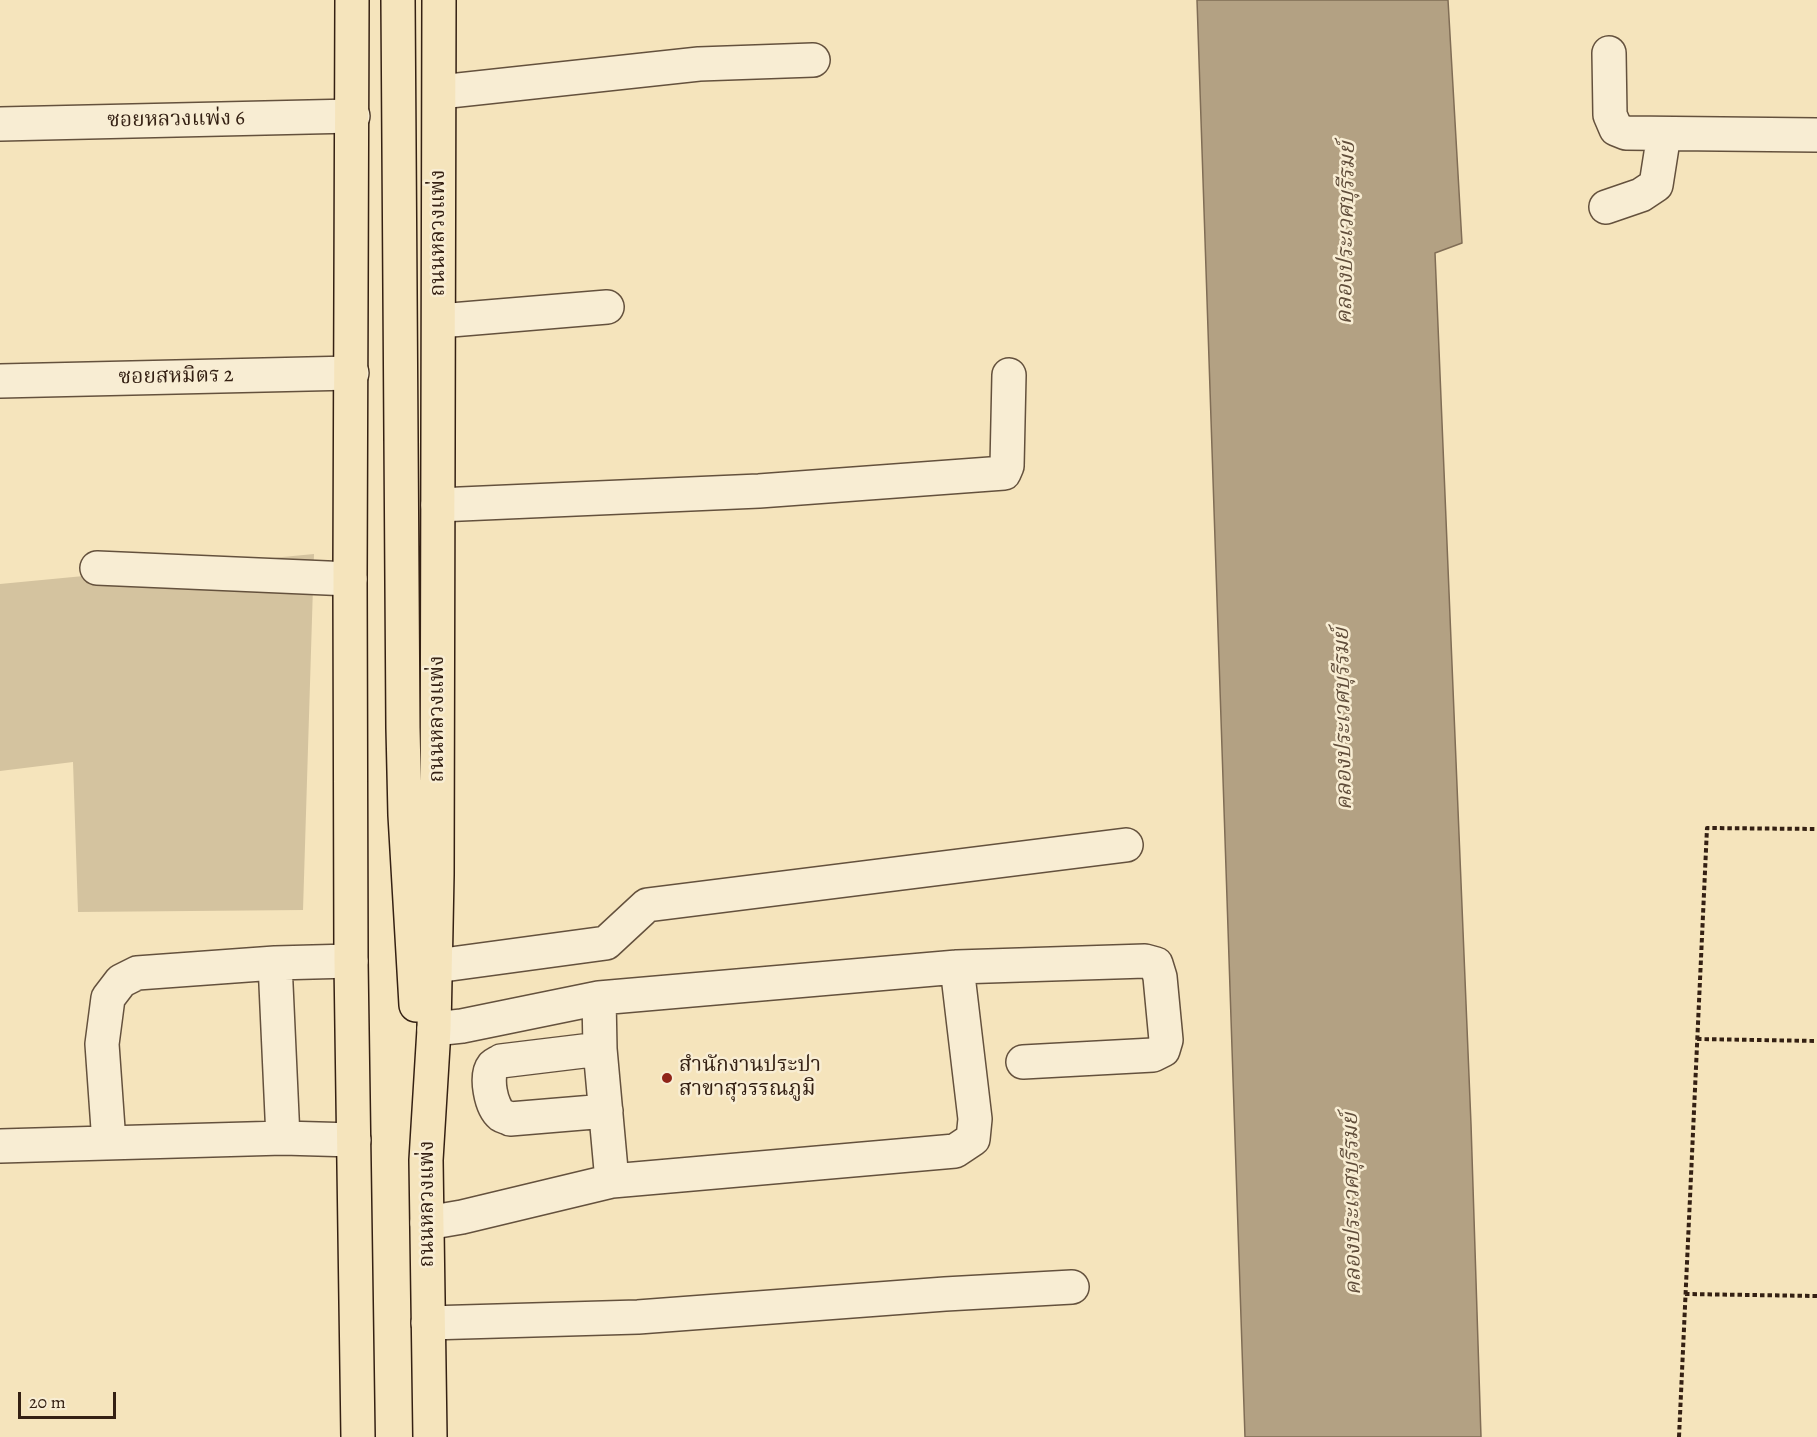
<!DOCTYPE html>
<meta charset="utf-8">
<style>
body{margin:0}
#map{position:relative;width:1817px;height:1437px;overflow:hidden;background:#f5e4bc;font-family:Alegreya,serif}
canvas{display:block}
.scale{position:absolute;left:18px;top:1392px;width:98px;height:27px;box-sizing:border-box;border:3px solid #342013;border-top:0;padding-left:8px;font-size:18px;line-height:21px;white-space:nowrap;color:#342013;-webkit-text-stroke:4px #f8edd3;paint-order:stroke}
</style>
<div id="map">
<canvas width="1817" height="1437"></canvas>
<div class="scale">20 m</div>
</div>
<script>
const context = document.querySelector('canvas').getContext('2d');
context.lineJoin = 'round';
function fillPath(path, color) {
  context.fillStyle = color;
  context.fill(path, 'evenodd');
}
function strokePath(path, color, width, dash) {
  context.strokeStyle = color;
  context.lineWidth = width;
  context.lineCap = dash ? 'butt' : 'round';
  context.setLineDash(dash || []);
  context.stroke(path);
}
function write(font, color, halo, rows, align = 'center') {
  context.font = font + ' Alegreya,"Noto Serif Thai",serif';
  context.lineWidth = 5;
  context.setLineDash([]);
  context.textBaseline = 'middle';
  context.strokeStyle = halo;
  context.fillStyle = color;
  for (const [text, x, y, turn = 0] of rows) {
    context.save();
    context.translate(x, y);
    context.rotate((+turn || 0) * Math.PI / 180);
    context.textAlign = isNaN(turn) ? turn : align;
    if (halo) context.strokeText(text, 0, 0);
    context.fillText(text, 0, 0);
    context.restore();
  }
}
fillPath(new Path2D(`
 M314,554L303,910L78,912L73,762L0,771V584Z`), '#d4c39f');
const water = new Path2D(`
 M1197,0H1448L1462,243L1435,253L1471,1124L1481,1437H1245Z`);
fillPath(water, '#b3a183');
strokePath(water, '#806d56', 1.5);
const minor = new Path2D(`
 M1609,53L1610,115L1616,129L1626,133L1817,135
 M440,92L699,64L813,60
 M0,124L353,116
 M1606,207L1641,195L1656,185L1664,134
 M439,321L607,307
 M0,381L352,373
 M438,505L759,491L1004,473L1007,466L1009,375
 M97,568L350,579
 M275,963L351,961
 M436,966L606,943L647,905L1126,845
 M599,998L600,1049L501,1061C500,1062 495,1064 493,1066C485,1076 491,1107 501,1115C504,1117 507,1117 510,1119L606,1111
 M434,1029L462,1026L599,998L957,967L1145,961L1156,964L1160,977L1166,1040L1163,1050L1153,1055L1023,1062
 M600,1049L612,1181
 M109,1143L102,1044L108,998L121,981L137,973L275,963L283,1138
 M0,1146L283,1138L354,1140
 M427,1223L462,1217L612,1181L955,1151L973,1139L975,1119L957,967
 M428,1323L638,1317L945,1294L1072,1287`);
const major = new Path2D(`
 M352,0L350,579L351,961L358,1437
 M398,0L403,728L405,815L416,1005
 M430,1437L426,1160L434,1029L437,875L439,0`);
strokePath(minor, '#64513d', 36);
strokePath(major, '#342013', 36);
strokePath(new Path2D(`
 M1697,1039L1817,1041
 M1685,1294L1817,1296
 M1679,1437L1707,828L1817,829`), '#342013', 4, [4.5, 3]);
strokePath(minor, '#f8edd3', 33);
strokePath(major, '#f5e4bc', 33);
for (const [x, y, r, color] of [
 [667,1078,6,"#8f2418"]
]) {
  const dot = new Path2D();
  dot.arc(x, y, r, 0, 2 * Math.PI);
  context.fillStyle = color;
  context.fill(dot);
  strokePath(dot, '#f8edd3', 2);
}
write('21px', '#342013', '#f8edd3', [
 ["ซอยหลวงแพ่ง 6",176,120,-1],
 ["ถนนหลวงแพ่ง",439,233,-90],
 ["ซอยสหมิตร 2",176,377,-1],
 ["ถนนหลวงแพ่ง",438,719,-90],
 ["ถนนหลวงแพ่ง",428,1204,-90]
]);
write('21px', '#342013', '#f8edd3', [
 ["สำนักงานประปา",679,1066],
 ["สาขาสุวรรณภูมิ",679,1090]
], 'left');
write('italic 22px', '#604d3a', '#f8edd3', [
 ["คลองประเวศบุรีรมย์",1347,233,-89],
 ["คลองประเวศบุรีรมย์",1344,719,-91],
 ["คลองประเวศบุรีรมย์",1353,1204,-91]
]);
</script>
